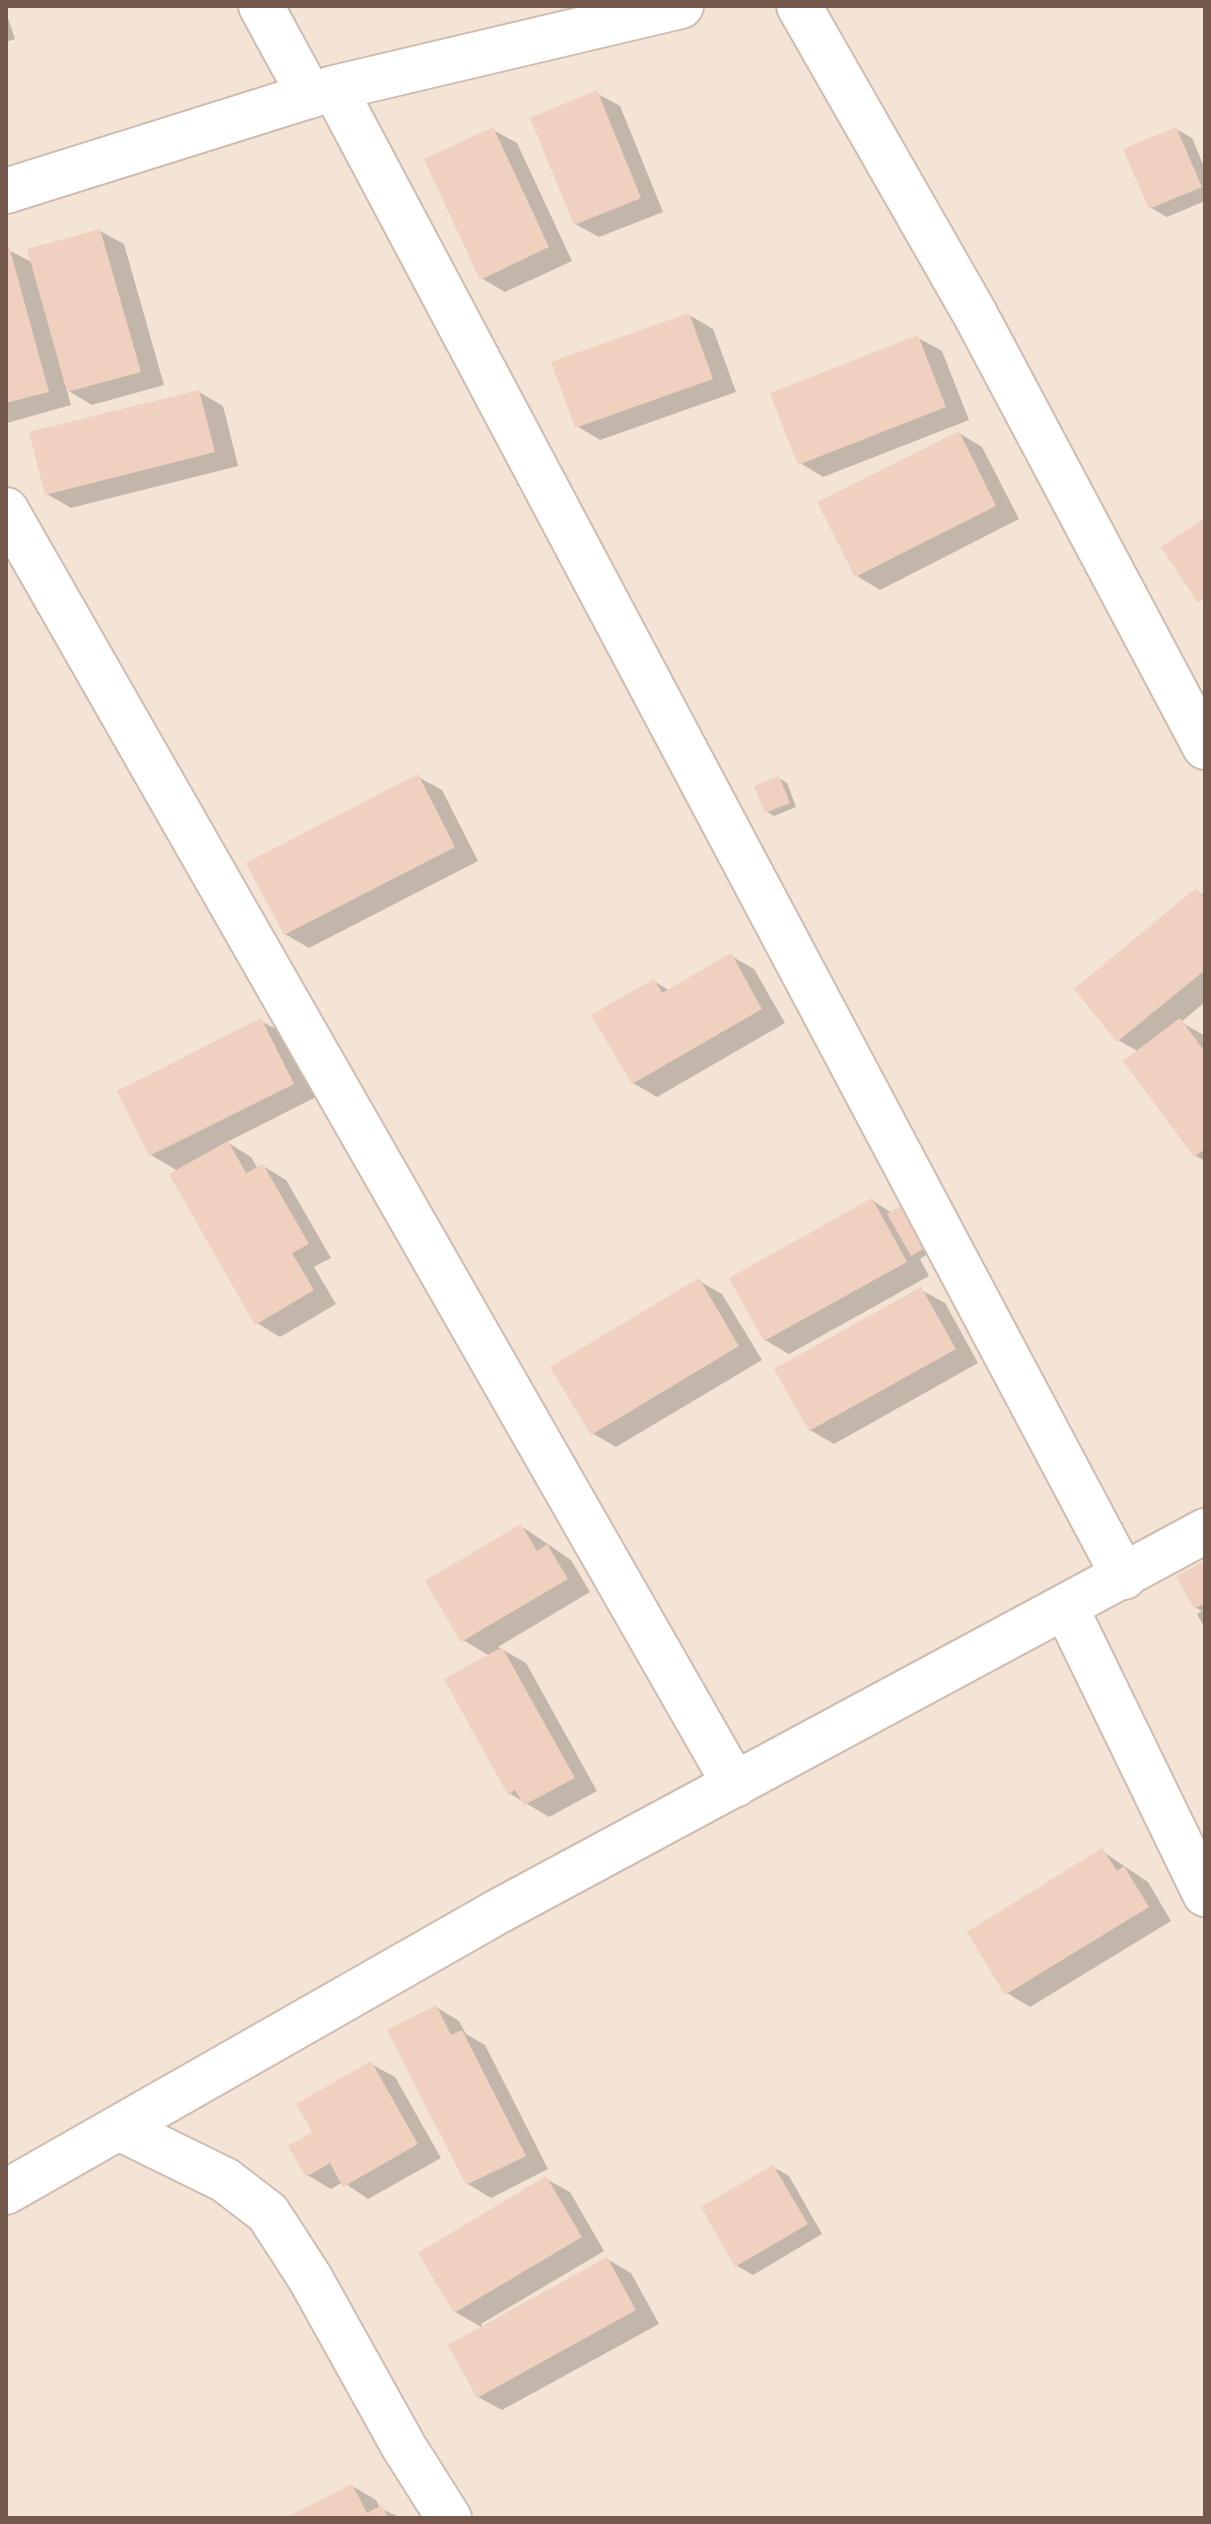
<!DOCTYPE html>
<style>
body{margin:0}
#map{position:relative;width:1211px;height:2524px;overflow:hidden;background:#fcf3e6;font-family:"Work Sans",sans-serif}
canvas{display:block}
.frame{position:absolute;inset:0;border:8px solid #75584c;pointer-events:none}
</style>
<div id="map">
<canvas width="1211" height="2524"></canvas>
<div class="frame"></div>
</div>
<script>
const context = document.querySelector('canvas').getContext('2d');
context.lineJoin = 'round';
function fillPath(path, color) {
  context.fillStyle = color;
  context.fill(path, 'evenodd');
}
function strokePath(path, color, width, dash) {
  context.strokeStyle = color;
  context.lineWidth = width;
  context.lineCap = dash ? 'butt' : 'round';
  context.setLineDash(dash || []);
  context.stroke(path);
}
fillPath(new Path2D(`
 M6,6H1205V2518H6Z`), '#f3e4d5');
fillPath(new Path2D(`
 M6,12L15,39L6,42Z
 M596,93L620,106L663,212L599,237L575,224Z
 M1176,129L1192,138L1205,169V201L1167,217L1151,208Z
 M493,130L517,143L572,261L505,292L481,278Z
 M100,231L124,244L164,385L92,405L67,390L71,405L7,423L6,249L32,262Z
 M689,315L713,329L736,392L600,440L577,426Z
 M918,338L942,351L969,420L823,477L800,463Z
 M199,392L223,406L238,466L71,508L47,494Z
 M959,433L982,447L1019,519L880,590L857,576Z
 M418,777L442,790L478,861L309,948L285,934Z
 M779,778L787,783L796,807L774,816L767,812Z
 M1197,891L1205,896V1002L1181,1022L1205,1036V1161L1196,1156L1139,1052L1118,1040Z
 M731,956L754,969L785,1023L657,1097L633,1083L654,981L670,991Z
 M261,1021L285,1034L316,1097L227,1142L251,1157L258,1169L263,1166L286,1180L331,1258L314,1267L336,1304L280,1337L257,1323L178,1171L151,1155Z
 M872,1200L941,1246L920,1259L929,1276L789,1354L765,1340Z
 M699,1281L722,1294L762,1360L616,1447L592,1433Z
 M921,1290L945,1303L978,1363L834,1444L810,1430Z
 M521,1526L571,1560L590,1592L498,1647L526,1663L597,1791L549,1817L509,1793L490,1656L463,1640Z
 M1205,1563V1629L1197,1614L1202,1611L1196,1608Z
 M1102,1851L1148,1882L1171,1921L1030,2007L1007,1993Z
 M436,2007L459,2021L466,2034L485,2045L548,2169L491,2198L468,2184Z
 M371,2064L395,2077L441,2158L368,2199L343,2182L331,2189L307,2175L315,2133Z
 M773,2167L789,2176L822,2234L753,2275L737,2266Z
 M546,2179L570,2192L604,2251L481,2324L483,2328L607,2259L631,2273L659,2324L502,2410L478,2397L483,2328L455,2312Z
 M352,2486L376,2500L380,2508L401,2518H290Z`), '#0003');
fillPath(new Path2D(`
 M597,90L641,198L574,225L530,118Z
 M493,127L549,247L480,280L424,159Z
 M1176,127L1202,187L1149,209L1123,149Z
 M100,229L141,372L67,392L27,249Z
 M9,246L49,392L6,403V247Z
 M689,313L713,379L575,428L551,362Z
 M918,335L946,407L798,465L770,393Z
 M199,390L215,452L45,495L29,432Z
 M959,431L996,506L855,577L817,502Z
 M1205,518V598L1198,603L1161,547Z
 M418,774L455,847L284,935L246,863Z
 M779,776L790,803L765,813L754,786Z
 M1196,888L1205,899V970L1117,1042L1074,989Z
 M731,953L762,1009L632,1084L591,1015L654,979L662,993Z
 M261,1018L294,1084L149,1156L117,1091Z
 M1180,1018L1205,1052V1149L1194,1157L1123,1061Z
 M228,1141L246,1173L263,1164L309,1244L292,1253L314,1290L255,1325L169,1174Z
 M872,1198L907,1262L764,1341L729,1278Z
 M910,1200L935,1242L911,1256L887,1214Z
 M699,1278L739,1346L591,1435L550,1367Z
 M921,1287L956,1349L809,1431L774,1369Z
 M521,1524L537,1551L547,1544L568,1579L461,1642L425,1581Z
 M1205,1561V1603L1194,1609L1176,1576Z
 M502,1647L575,1778L524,1805L515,1790L508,1795L444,1679Z
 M1102,1848L1117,1871L1124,1866L1149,1907L1005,1995L967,1932Z
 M436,2005L451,2035L462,2030L526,2156L466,2185L387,2030Z
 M371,2061L418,2144L343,2187L330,2163L306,2177L288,2146L312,2132L296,2104Z
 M773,2165L808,2224L735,2267L701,2207Z
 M546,2176L582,2237L454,2313L418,2253Z
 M607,2257L636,2310L477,2398L448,2345Z
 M352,2484L367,2513L382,2505L388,2518H285Z`), '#f0d0bf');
const street = new Path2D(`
 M261,6L310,96
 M799,6L975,314L1205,747
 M334,88L1124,1577
 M6,191L334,88L681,6
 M6,510L735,1785
 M1066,1608L1205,1894
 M119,2128L225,2180L268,2213L310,2278L404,2447L449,2518
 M6,2192L497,1912L1205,1531`);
strokePath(street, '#cfbcb0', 48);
strokePath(street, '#fff', 44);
</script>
